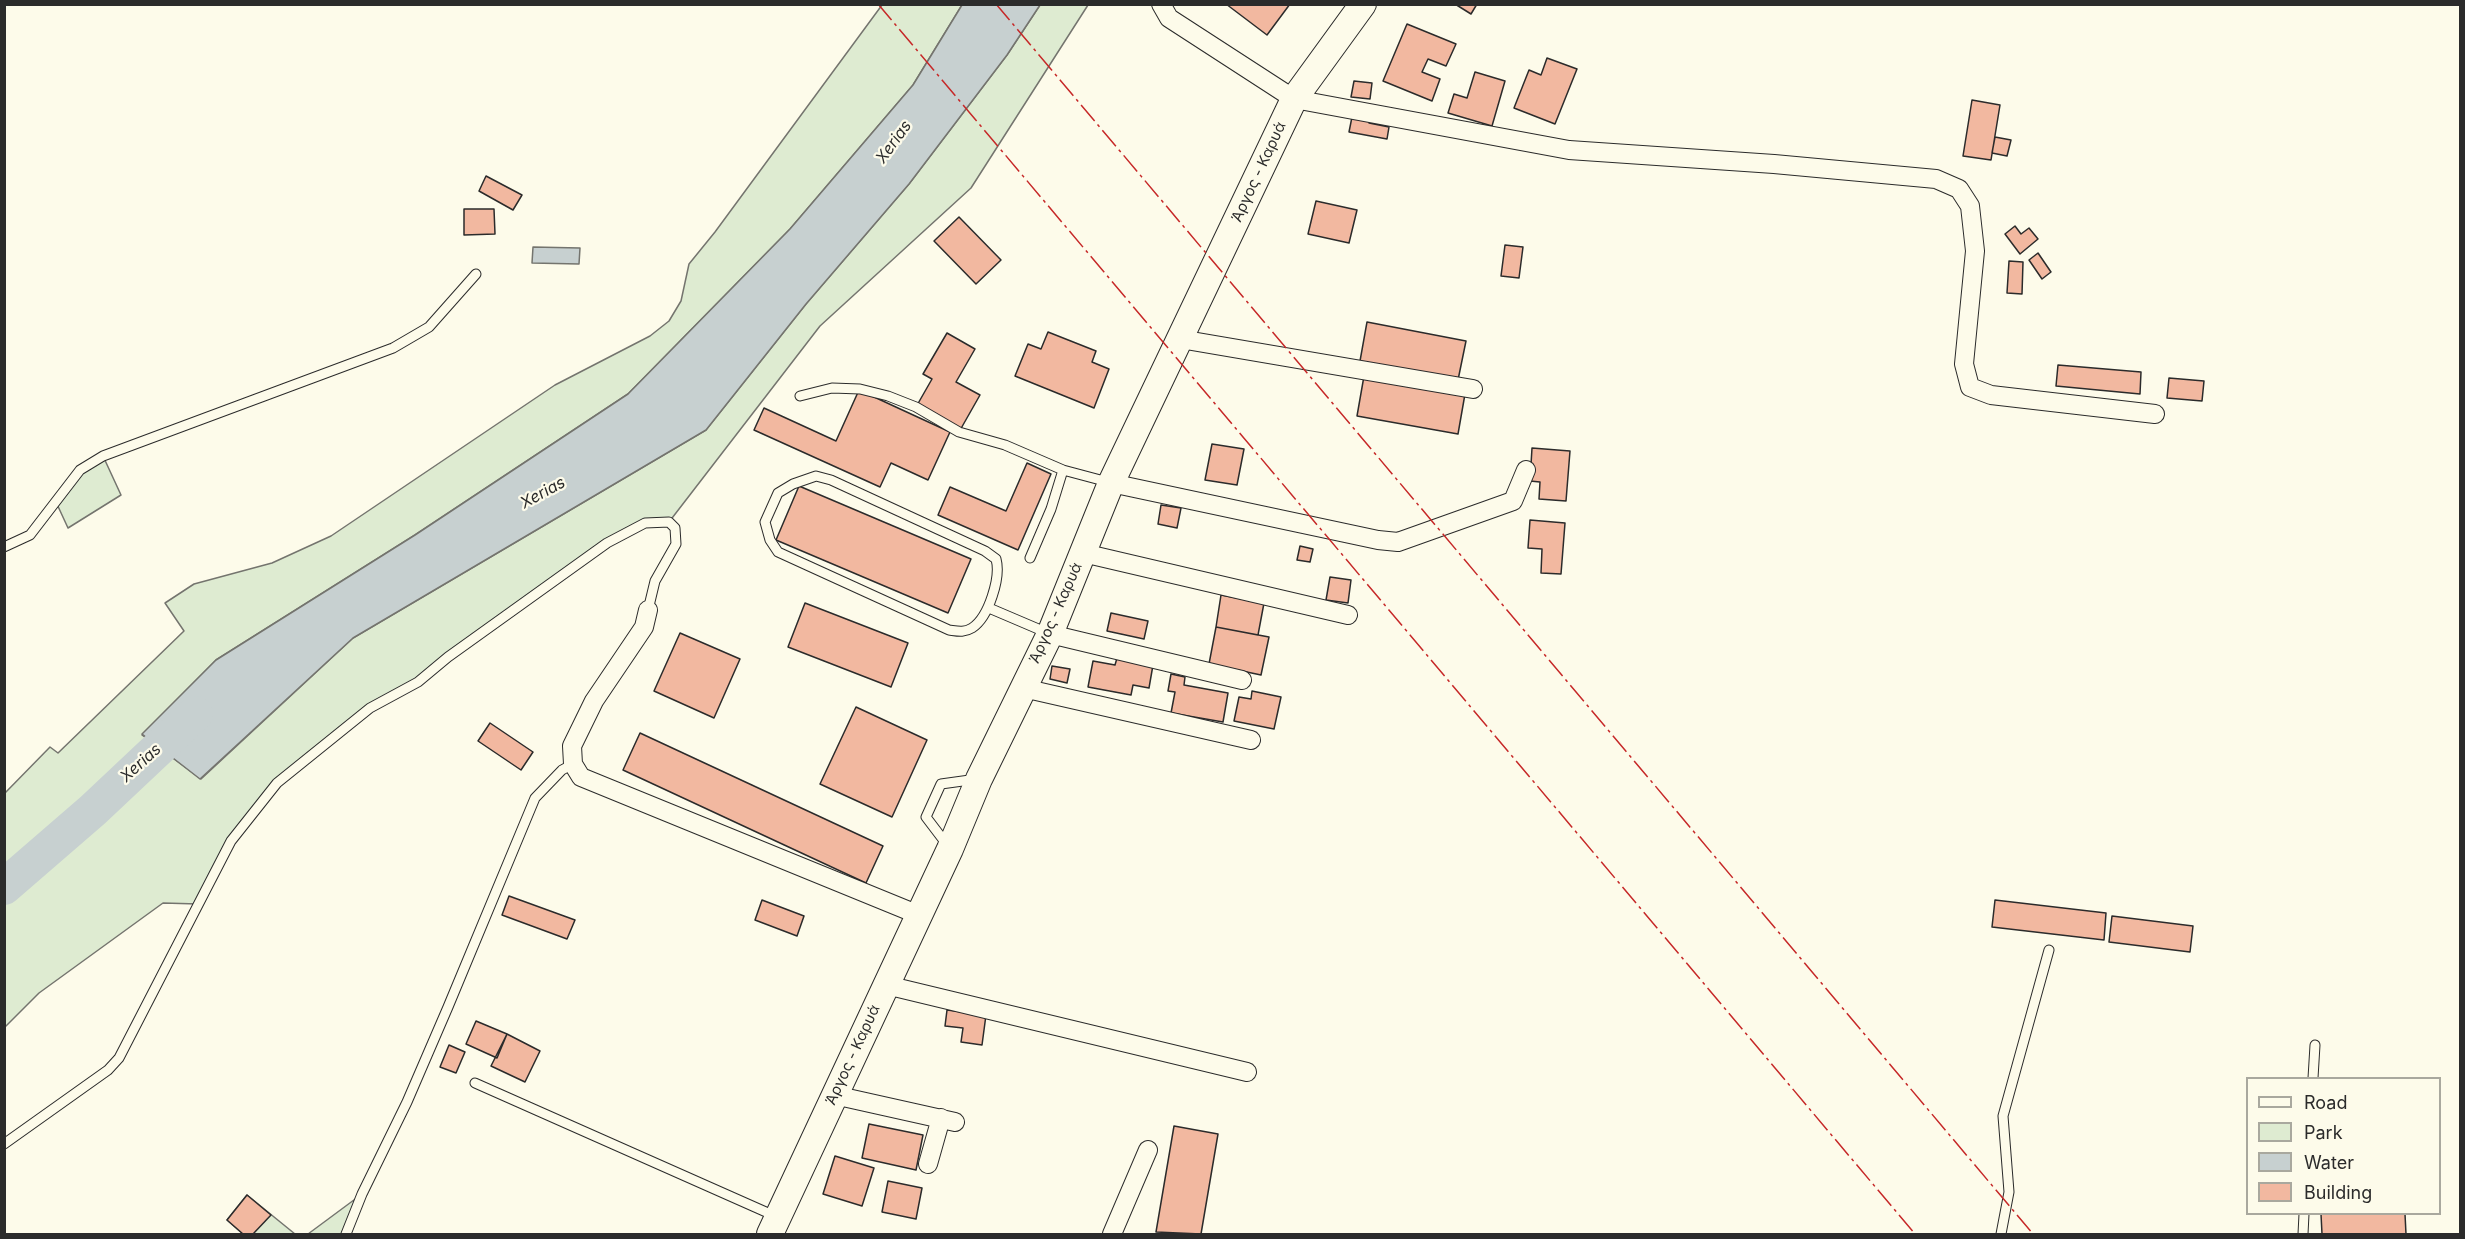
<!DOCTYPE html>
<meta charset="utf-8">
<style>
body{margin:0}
#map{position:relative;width:2465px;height:1239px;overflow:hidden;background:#fdfbea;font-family:Inter,sans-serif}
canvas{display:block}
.frame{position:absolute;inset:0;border:6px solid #2b2b2b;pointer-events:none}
.legend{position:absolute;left:2246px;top:1077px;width:195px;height:138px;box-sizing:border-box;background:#fdfbea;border:2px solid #a9a89e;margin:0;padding:8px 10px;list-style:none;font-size:18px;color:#2b2b2b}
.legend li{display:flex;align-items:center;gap:12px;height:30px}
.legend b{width:30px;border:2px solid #a9a89e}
</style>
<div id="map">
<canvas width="2465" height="1239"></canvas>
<div class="frame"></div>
<ul class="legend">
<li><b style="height:8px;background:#fdfbea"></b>Road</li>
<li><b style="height:16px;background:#deebd1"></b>Park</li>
<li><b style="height:16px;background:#c7d0d0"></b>Water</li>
<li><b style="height:16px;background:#f2b8a0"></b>Building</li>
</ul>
</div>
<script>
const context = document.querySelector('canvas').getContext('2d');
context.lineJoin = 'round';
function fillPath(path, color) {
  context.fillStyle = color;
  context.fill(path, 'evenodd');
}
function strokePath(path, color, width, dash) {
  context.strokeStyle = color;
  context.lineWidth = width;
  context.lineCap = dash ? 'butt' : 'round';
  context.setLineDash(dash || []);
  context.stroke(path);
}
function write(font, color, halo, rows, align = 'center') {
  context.font = font + ' Inter,sans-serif';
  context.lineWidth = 4.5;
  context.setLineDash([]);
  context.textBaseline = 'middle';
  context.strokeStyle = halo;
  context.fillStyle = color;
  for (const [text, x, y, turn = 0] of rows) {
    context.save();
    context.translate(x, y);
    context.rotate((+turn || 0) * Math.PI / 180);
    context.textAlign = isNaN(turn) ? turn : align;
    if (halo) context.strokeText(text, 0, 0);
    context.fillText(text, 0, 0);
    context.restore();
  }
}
const green = new Path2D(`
 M882,5H962L913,85L790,229L628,394L415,535L216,660L142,735L201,779L353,638L706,430L806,304L909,184L1007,55L1040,5H1088L971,188L820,326L669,522L644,523L607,543L418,682L370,708L277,783L244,823L198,904L163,903L39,993L5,1027V793L50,747L58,753L184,631L165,603L194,584L272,563L331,536L555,385L650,336L669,321L681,301L689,264L715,232Z
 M103,456L121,495L68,528L56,502L80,470Z
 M362,1194L346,1234H308Z
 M247,1195L295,1234H243L227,1220Z`);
fillPath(green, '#deebd1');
strokePath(green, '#74746e', 1.5);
const water = new Path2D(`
 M962,5H1040L1007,55L909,184L806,304L706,430L353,638L200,779L142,734L216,660L415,535L628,394L790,229L913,85Z
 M533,247L580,248L579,264L532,263Z`);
fillPath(water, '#c7d0d0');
strokePath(water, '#74746e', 1.5);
strokePath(new Path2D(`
 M4,887L93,810L195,714`), '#c7d0d0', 36);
const building = new Path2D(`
 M1226,4H1290L1267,35Z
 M1455,4H1477L1471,14Z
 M1407,24L1456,44L1446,66L1428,59L1422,72L1440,79L1432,101L1383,81Z
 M1547,58L1577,69L1555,124L1514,108L1529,70L1541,75Z
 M1475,72L1505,81L1492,126L1448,113L1454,94L1467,98Z
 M1354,81L1372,83L1370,99L1351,97Z
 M1972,100L2000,105L1991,160L1963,156Z
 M1353,112L1371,116L1369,123L1389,127L1387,139L1349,132Z
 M1995,137L2011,140L2007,156L1992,153Z
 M486,176L522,195L513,210L479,191Z
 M1316,201L1357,210L1349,243L1308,234Z
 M464,209H494L495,234L464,235Z
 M959,217L1001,260L976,284L934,241Z
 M2015,226L2021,234L2029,228L2038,239L2020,254L2005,234Z
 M1505,245L1523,247L1519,278L1501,276Z
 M2038,253L2051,272L2042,279L2029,260Z
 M2009,261L2023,262L2022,294L2007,293Z
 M1367,322L1466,341L1458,380L1360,361Z
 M1048,332L1096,351L1092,362L1109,369L1094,408L1015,376L1028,344L1041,349Z
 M947,333L975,349L956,382L980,395L959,432L916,407L932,379L923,374Z
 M2058,365L2141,372L2140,394L2056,386Z
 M1364,376L1465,394L1458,434L1357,416Z
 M2169,378L2204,381L2202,401L2167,398Z
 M859,390L950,432L928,480L891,463L880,487L754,430L764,408L836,441Z
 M1212,444L1244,449L1237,485L1205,480Z
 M1532,448L1570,451L1566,501L1539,499L1540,482L1530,481Z
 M1027,463L1051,474L1018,550L938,515L950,487L1006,511Z
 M799,486L971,559L948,613L776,540Z
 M1161,505L1181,508L1177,528L1158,524Z
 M1530,520L1565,523L1561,574L1541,573L1542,549L1528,548Z
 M1300,546L1313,549L1310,562L1297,560Z
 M1330,577L1351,580L1348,603L1326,600Z
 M1221,595L1264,603L1258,635L1216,627Z
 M805,603L908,643L891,687L788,647Z
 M1111,613L1148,621L1144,639L1107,631Z
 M1216,627L1269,637L1261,675L1209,664Z
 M680,633L740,659L714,718L654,691Z
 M1117,658L1153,665L1149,688L1133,685L1131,695L1088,687L1093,661L1115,665Z
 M1052,666L1070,669L1067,683L1050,679Z
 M1171,674L1185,677L1184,685L1228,693L1223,722L1171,713L1175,692L1168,691Z
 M1252,691L1281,697L1274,729L1234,721L1239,697L1251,699Z
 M856,707L927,740L892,817L820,784Z
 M490,723L533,752L521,770L478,741Z
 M640,733L883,846L866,883L623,770Z
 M509,896L575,920L567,939L502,915Z
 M762,900L804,916L797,936L755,920Z
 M1995,900L2106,913L2104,940L1992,927Z
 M2112,916L2193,926L2190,952L2109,942Z
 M947,1010L986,1015L982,1045L961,1042L963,1028L945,1026Z
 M476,1021L507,1034L497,1058L466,1044Z
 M507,1034L540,1051L525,1082L491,1066Z
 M449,1045L465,1052L456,1073L440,1067Z
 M869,1124L923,1135L916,1170L862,1158Z
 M1174,1126L1218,1134L1201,1234L1156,1232Z
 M835,1156L874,1168L862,1206L823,1194Z
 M888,1181L922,1188L916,1219L882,1212Z
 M247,1195L271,1215L253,1234H243L227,1220Z
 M2321,1214H2405L2406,1234H2322Z`);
fillPath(building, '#f2b8a0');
strokePath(building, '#2b2b2b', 1.5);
const lane = new Path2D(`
 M800,396L832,388L860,389L888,396L916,407L959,432L1005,445L1063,470L1108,482
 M816,476L831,480L985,551L996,559C1001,577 989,617 972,628C964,633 957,631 949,630L778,552L770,540L765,522L778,493L793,484Z
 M4,547L30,535L80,470L103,456L393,348L429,327L476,274
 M1030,558L1051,509L1063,470
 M989,608L1050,634
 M948,846L926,817L941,784L977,779
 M2313,1078L2315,1045
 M475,1083L775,1216
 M4,1144L108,1070L119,1058L231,841L277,783L370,708L418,682L448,657L607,543L645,523L669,522L675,528L676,544L655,581L648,610
 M346,1234L362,1194L407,1102L448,1007L535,798L562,770L573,764
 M2001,1234L2009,1192L2003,1116L2049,950
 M2303,1234L2304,1214`);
const street = new Path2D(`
 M1161,4L1169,18L1294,99L1569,150L1774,164L1936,179L1959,189L1970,206L1975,251L1964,364L1970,387L1991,395L2155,414
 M1180,339L1473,389
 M1111,483L1378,540L1398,542L1513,501L1526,470
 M1083,553L1348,615
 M648,610L644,627L594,701L572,746L573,764L581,777L919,915
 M1050,634L1242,680
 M1023,688L1251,740
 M886,985L1247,1072
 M834,1095L955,1122
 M928,1164L941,1118
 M1112,1234L1148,1150`);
const secondary = new Path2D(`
 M770,1234L950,849L979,779L1050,634L1111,483L1294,99L1363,4`);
strokePath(lane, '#2b2b2b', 11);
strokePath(street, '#2b2b2b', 20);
strokePath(secondary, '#2b2b2b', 28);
strokePath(lane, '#fdfbea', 9);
strokePath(street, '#fdfbea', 18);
strokePath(secondary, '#fdfbea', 26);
strokePath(new Path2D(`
 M878,4L1915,1234
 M996,4L2033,1234`), '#c62828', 1.5, [21, 4.5, 3, 4.5]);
write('15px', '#2b2b2b', '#fdfbea', [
 ["Άργος - Καρυά",1259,172,-65],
 ["Άργος - Καρυά",1056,613,-66],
 ["Άργος - Καρυά",853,1055,-65]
]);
write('italic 16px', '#2b2b2b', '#fdfbea', [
 ["Xerias",894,142,-54],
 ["Xerias",543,493,-29],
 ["Xerias",141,763,-42]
]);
</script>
